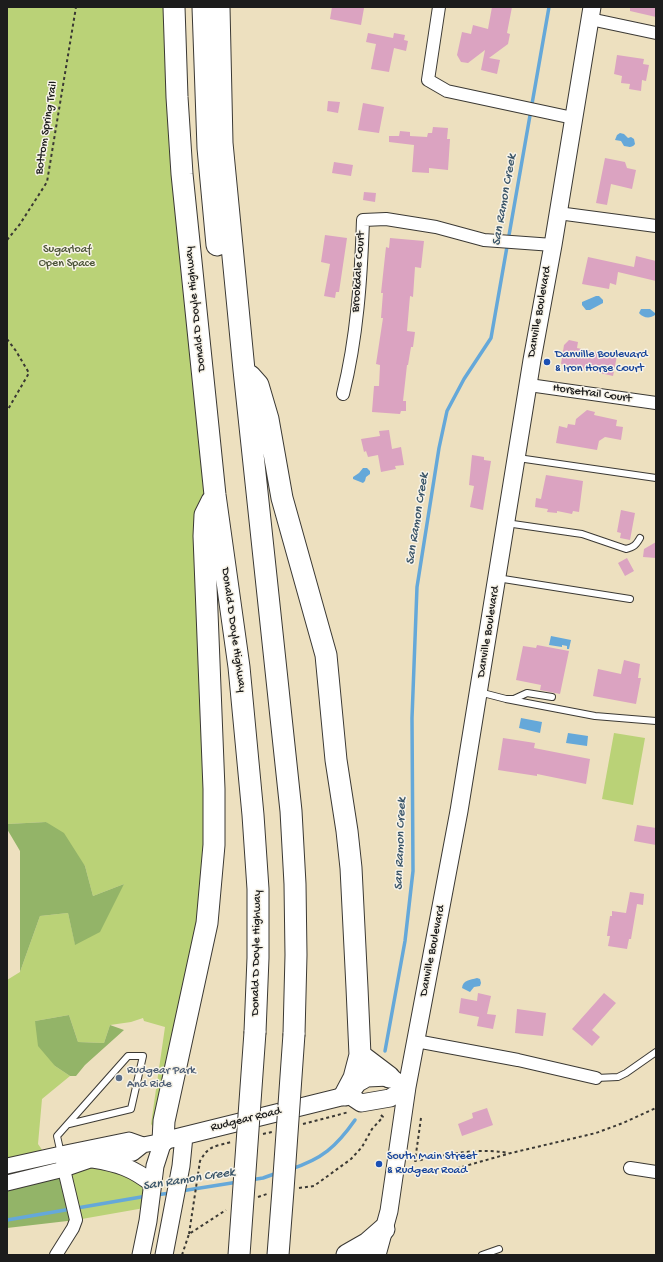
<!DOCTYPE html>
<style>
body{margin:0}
#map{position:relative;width:663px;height:1262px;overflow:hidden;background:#ede0bf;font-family:"Gochi Hand",sans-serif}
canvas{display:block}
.frame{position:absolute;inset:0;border:8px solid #1c1c1c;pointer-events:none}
</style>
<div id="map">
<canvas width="663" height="1262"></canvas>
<div class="frame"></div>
</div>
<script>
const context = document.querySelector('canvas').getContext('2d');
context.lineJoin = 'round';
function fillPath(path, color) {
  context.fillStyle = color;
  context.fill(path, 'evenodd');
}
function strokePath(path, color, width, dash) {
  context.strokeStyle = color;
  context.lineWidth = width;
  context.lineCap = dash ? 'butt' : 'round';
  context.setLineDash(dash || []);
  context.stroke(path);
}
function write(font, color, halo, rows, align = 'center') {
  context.font = font + ' "Gochi Hand",sans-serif';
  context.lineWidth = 3;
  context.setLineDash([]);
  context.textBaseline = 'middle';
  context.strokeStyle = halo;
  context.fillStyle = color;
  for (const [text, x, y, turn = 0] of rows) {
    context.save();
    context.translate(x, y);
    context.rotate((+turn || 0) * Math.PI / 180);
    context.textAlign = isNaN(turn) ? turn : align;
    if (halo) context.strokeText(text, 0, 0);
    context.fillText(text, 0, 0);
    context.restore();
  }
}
fillPath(new Path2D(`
 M7,7H174L215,495L214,845L163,1141L151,1124L165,1027L144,1021L143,1018L131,1022L110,1025L104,1043L78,1042L69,1015L35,1021L55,1066L70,1076L42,1099L38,1144L47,1157L7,1166V980L20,972L40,916L68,913L75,944L124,884L93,896L85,866L46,822L7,824Z
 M614,733L645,738L633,805L602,799Z
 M93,1159L141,1174L150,1207L76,1220L64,1169Z`), '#bad277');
fillPath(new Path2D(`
 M46,822L64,833L85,866L93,896L124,884L100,932L75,945L68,913L40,916L20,972V851L7,829V824Z
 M69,1015L78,1042L104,1043L110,1025L124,1030L85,1065L76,1076H70L55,1066L38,1046L35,1021Z
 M64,1169L76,1220L7,1228V1183Z`), '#93b468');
fillPath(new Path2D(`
 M620,133L624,134L628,138L631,137L634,139L635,144C632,148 629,147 624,146L621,141L615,140L617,135Z
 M596,296H599L603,300V303L590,310H586L582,305V302Z
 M641,309H650L655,313V315C650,319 643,318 639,313Z
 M363,468H367L370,471V474L366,477L365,481L363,483L353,479V477L359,473Z
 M551,636L571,640L569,649H567V646L562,645V647L549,645Z
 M521,718L542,722L540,733L519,728Z
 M568,733L588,736L587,746L566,743Z
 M477,978L480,979L481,983L480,986L474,987L470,992L462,988C463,980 470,980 477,978Z`), '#65a8d9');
strokePath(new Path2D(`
 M385,1051L405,941L413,871L412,718L417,587L439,448L447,411L464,379L491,338L549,7
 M291,1169C322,1159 336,1147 355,1120
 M250,1180L263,1178L277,1173
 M181,1191L238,1182
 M155,1195L171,1193
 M7,1220L147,1196`), '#65a8d9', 3.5);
fillPath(new Path2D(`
 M332,7H356L364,8L361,25L330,19Z
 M492,7H512L507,33L510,34L508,44L489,58L500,60L497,74L481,70L485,50L468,63L461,62L457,55L462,32L471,34L473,25L488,29Z
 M630,7H656V17L630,11Z
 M368,33L393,38L394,33L405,35L404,40L408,41L406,51L394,48L389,72L371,69L376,44L366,42Z
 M617,55L644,59L643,64L649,65L646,81L642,80L641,91L629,89L630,84L621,83L622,76L614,74Z
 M328,101L340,102L338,113L327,111Z
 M363,103L384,107L379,133L358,130Z
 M433,127L448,128L447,139H450L448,170L429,168V173L412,172L414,145L389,142V136H399L400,131L410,132V136L427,137L428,133H432Z
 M605,158L625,162L627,168L636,170L632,189L611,184L607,205L596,203Z
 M334,162L353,165L351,176L332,173Z
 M364,192L376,193L375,202L363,200Z
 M325,235L347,238L339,292H336L335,298L324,296L330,264L321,262Z
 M390,238L424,241L421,268L415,267L413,297L410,296L407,331L415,332L413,347H411L408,365H407L403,401H406V411H401L400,414L372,412L374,386H379L380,365L376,364L383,318H381L383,293H381L386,247L389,248Z
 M636,256L656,261V281L618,272L616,285L610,283L609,289L582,284L588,257L634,267Z
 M569,340L578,342L577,348L617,356L613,376L561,364L564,345Z
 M587,410L595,412L594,415L617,420L616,426L623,427L621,440L605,437L599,441L597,450L556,443L559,426L567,428L568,424L575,425L576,419Z
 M389,430L392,449L401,447L404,465L395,466L396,469L381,472L378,455L368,457L366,451L364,452L361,439L380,436L379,431Z
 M472,455L484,457V460L491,461L483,510L470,507L474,486L469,485Z
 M546,475L583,481L579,512L573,511L572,514L557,511V513L547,512L548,509L535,507L536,498L541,499Z
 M621,510L635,513L630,540L620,538L621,533L617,532Z
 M656,542V558L643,557L644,549Z
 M627,558L634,571L625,576L618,563Z
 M537,645L569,651L560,694L540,690L541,685L516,680L523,646L536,648Z
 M624,660L640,664L638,678H641L636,704L593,696L598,669L621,674Z
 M503,738L535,743L534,748L590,759L586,784L537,774V776L498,770Z
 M637,825L656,828V845L634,841Z
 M630,892L644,894L643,905L637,904L631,939H629L627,949L608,946L610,936H607L610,916H612V911L626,913Z
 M478,993L491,996L487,1014L496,1015L493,1029L477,1026L479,1017L459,1013L461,998L477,1001Z
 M604,993L616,1003L592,1030L600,1037L592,1046L572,1029Z
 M517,1009L546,1013L543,1036L515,1033Z
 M487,1108L493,1125L462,1136L458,1124L473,1118L472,1113Z`), '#dba3c1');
const service = new Path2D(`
 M518,458L656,478
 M506,523L582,534L626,549C634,547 636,545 640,538
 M497,578L630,599
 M479,692L506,699H514L527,693L552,697
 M506,699L595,716L656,721
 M596,1078L618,1077L626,1073L656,1052
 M61,1154L57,1136L128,1056H143L131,1109L69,1124
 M482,1255L499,1249`);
const minor = new Path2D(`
 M439,7L428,80L447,91L573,118
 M590,19L656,33
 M558,213L656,226
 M529,385L656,403
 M343,394C357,338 361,279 363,220L386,219L436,227L484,240L553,245
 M416,1041L518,1060L596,1078
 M630,1168L656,1172
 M56,1255L73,1228L76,1220L62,1161`);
const tertiary = new Path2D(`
 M7,1166L61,1154L129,1140L143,1145
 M7,1183L64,1169L93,1159L133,1153L143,1145L163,1141`);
const secondary = new Path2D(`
 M349,1095L361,1103L390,1098L407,1087
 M93,1159C118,1163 133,1168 153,1184
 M141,1255L148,1221L155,1166L163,1141L349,1095L358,1083L367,1078L389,1077L395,1080
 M164,1255L181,1166L184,1136
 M377,1255L389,1211L407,1087L459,811L532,360L553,245L592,7`);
const motorway = new Path2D(`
 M174,7L177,97L182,174L215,495L239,667L253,815L258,889V958L255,1032
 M203,7L208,148L217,245
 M219,7L222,143L244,370L291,811L295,884L296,955L294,1034
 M250,376L258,385L268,419L282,498L326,655L336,760L347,831L351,868L357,988L360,1055L354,1078L345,1095
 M360,1055L389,1077
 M163,1141L164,1121L207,923L214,845V789L204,536L205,515L212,501
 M347,1255L368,1243L384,1229`);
strokePath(service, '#3b3934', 8);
strokePath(minor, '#3b3934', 14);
strokePath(tertiary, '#3b3934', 17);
strokePath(secondary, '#3b3934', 19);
strokePath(motorway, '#3b3934', 23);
strokePath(new Path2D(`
 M7,240L20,224L47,182L76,7
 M7,339L16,351L29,373L7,411
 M421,1118L415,1161C449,1155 474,1147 509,1153
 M303,1124L349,1112
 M263,1134L272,1132
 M451,1170L511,1153L596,1133L623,1123L656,1108
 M299,1188L314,1186L351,1159L362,1147L372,1129L383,1117L380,1114
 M258,1197L267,1194
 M189,1234L200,1161C209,1145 214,1147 231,1142
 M182,1255L189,1234L226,1210`), '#3b3934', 2, [3, 3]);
strokePath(service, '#fff', 6);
strokePath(minor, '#fff', 12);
strokePath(tertiary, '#fff', 15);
strokePath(secondary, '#fff', 17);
strokePath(motorway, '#fff', 21);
const motorwayBridge = new Path2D(`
 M239,1255L255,1032
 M278,1255L283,1190L294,1034`);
strokePath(motorwayBridge, '#3b3934', 23, []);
strokePath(motorwayBridge, '#fff', 21);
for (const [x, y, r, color] of [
 [547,362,4,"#1a4fb4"],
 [119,1078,4,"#5c6f8a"],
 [379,1164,4,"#1a4fb4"]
]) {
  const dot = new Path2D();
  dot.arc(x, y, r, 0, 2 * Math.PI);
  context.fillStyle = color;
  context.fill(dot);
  strokePath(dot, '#f7f3e8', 1.5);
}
write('12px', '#1c1c1c', '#f7f3e8', [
 ["Bottom Spring Trail",47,128,-81],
 ["Brookdale Court",359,272,-86],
 ["Donald D Doyle Highway",196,309,-96],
 ["Danville Boulevard",540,312,-80],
 ["Horsetrail Court",592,394,8],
 ["Donald D Doyle Highway",233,630,82],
 ["Danville Boulevard",489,632,-81],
 ["Danville Boulevard",433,951,-79],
 ["Donald D Doyle Highway",257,953,-89],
 ["Rudgear Road",246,1120,-14]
]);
write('12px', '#4b5337', '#f7f3e8', [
 ["Sugarloaf",67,250],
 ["Open Space",67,264]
]);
write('12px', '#164399', '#f7f3e8', [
 ["Danville Boulevard",555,355],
 ["& Iron Horse Court",555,369],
 ["South Main Street",387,1157],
 ["& Rudgear Road",387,1171]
], 'left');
write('12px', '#4e5e75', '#f7f3e8', [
 ["Rudgear Park",127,1071],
 ["And Ride",127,1085]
], 'left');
write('italic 13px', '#395468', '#f7f3e8', [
 ["San Ramon Creek",505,200,-80],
 ["San Ramon Creek",418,519,-81],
 ["San Ramon Creek",401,844,-88],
 ["San Ramon Creek",189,1180,-9]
]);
</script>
